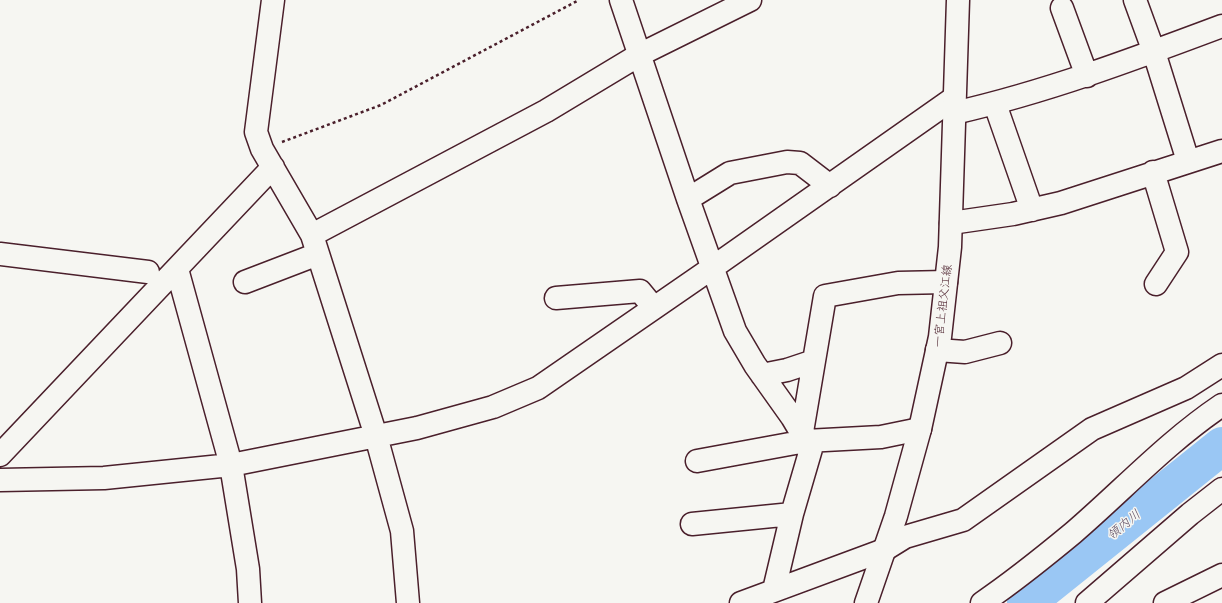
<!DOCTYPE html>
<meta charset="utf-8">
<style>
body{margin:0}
canvas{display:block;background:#f6f6f2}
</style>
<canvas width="1222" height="603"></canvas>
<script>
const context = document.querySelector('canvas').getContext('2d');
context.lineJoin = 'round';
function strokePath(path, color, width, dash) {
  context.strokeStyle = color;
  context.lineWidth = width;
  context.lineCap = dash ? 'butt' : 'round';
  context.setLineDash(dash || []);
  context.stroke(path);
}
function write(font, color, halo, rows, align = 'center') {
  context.font = font + ' "Comic Neue","Klee One",sans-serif';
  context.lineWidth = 3;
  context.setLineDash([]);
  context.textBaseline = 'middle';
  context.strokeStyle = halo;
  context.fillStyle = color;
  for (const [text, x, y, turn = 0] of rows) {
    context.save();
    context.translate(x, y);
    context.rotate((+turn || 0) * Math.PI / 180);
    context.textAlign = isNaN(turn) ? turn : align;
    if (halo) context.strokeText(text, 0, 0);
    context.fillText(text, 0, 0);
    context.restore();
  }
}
strokePath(new Path2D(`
 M1026,603L1222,446`), '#9ac7f4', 38);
const street = new Path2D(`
 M273,0L256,132L262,149L312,235L376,436L402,531L408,603
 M621,0L688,199L735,331L755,365L792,417L811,449L792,514L774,590
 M1135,0L1154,52L1188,161
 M1062,8L1087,76
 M995,104L1032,210
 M954,113C1046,92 1134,59 1222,26
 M1153,172L1177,252L1156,284
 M688,199L730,173L787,162L800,163L830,186
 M951,223L1013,214L1061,203L1222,151
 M312,235L546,111L639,55L750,0
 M0,254L148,272
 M177,269L231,465L248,569L250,603
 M245,282L318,254
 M556,298L640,291L654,308
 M937,350L965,352L1000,343
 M762,375L787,370L814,361
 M802,432L825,296L898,283L946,282
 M0,455L273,167
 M697,461L806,441L881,437L920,429
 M0,480L104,478L231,465L417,428L493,407L538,388L712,268L954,98
 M692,524L792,514
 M741,603L884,550L905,537L963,520L1092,429L1186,388L1222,365
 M982,603C1013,582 1044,557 1073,533C1123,490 1167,442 1222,405
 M1087,603L1190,514L1222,489
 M1165,603L1222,575`);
const secondary = new Path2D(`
 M866,603L896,516L920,429L940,337L950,247L958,0`);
strokePath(street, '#4a1f2b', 25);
strokePath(secondary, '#4a1f2b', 25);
strokePath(new Path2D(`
 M282,142L381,105L579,0`), '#4a1f2b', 2.5, [3, 3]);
strokePath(street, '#f6f6f2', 22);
strokePath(secondary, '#f6f6f2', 22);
write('12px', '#4a1f2b', '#f6f6f2', [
 ["一宮上祖父江線",943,306,-83]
]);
write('italic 13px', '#625167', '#f6f6f2', [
 ["領内川",1124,525,-39]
]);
</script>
